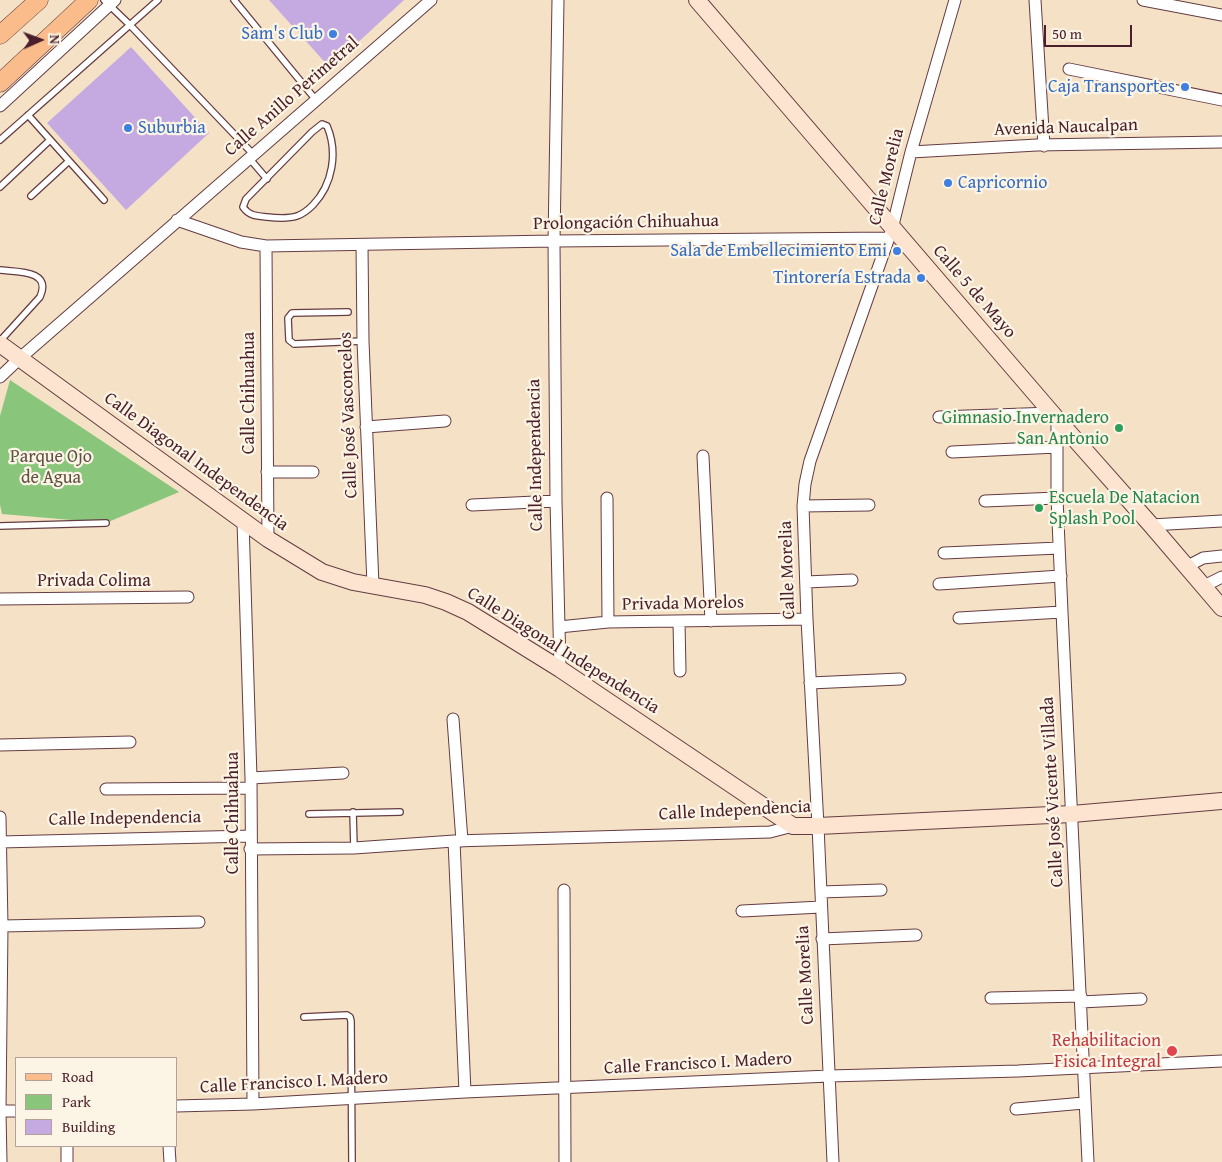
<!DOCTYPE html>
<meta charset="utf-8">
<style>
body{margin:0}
#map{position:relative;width:1222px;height:1162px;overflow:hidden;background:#f5e1c6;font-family:"Gentium Book Plus",serif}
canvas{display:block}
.legend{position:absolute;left:15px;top:1057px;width:162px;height:90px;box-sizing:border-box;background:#fcf5e5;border:1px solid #b59f9b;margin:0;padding:6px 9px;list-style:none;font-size:15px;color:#4a1f2b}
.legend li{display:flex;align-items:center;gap:10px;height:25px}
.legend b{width:25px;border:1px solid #b59f9b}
.north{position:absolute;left:15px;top:15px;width:50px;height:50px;-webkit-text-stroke:4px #fcf5e5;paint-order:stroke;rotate:88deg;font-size:14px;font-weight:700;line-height:20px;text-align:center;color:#4a1f2b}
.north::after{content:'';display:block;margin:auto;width:18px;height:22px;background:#4a1f2b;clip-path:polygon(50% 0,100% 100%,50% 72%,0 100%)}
.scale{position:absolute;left:1044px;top:25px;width:88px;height:22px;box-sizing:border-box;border:2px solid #4a1f2b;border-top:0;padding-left:6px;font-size:15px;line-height:18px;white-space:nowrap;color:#4a1f2b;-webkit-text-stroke:4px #fcf5e5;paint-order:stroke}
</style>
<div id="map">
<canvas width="1222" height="1162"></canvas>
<ul class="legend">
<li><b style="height:6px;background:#f9bc8a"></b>Road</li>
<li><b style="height:14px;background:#89c67c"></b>Park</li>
<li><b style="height:14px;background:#c5aae1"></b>Building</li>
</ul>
<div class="north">N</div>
<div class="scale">50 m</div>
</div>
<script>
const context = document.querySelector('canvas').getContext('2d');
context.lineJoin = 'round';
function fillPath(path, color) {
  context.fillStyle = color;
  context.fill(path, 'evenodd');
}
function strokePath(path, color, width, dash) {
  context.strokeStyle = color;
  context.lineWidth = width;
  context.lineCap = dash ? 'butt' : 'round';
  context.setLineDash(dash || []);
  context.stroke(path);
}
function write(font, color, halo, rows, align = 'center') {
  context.font = font + ' "Gentium Book Plus",serif';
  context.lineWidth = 4.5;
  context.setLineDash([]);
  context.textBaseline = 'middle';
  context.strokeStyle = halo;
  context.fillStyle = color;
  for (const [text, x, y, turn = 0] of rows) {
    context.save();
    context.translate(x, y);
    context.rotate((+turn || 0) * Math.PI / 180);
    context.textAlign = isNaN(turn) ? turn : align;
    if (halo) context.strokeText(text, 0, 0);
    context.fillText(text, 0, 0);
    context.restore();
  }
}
fillPath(new Path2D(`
 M10,380L179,492L106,523L2,514L0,505V416Z`), '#89c67c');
fillPath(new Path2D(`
 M269,0H404L330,68Z
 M131,47L209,133L126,210L47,123Z`), '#c5aae1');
const lane = new Path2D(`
 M104,0L130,25L253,154
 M234,0L316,100
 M28,115L104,200
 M322,124L327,126C338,152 333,184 313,205C309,209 303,214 297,216C288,219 276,218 267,217C257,216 249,216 243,207L246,199L312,132Z
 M0,140L158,0
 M249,158L267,179
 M0,187L50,140
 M31,196L69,161
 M0,270C18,272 52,270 40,297L0,341
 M348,312L292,313L288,318L289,340L294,344L363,341
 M0,526L106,523
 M353,812L354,848
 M309,814L400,812
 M304,1017L347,1015L350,1017L351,1021L352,1162`);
const street = new Path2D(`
 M558,0L554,241L556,501L560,669
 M1035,0L1044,146
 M1143,0L1222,15
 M1069,69L1222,100
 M0,106L115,0
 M911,152L1037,145L1222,142
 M177,220L241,242L266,246L554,241L889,238
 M362,245L363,341L373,585
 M266,246L268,539
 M0,377L19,359L431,0
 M939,417L1052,413
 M1057,419V498L1062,612L1088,1162
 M366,427L445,421
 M952,452L1057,447
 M703,456L711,621
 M267,472H313
 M607,498L608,622
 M985,501L1057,498
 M472,505L556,501
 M803,506L869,505
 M243,521L251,778L253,1104
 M1151,525L1222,521
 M944,553L1059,548
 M1186,567L1203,558L1222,556
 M806,582L852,580
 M939,584L1061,576
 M1204,586L1222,577
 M0,599L188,597
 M959,618L1062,612
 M679,622L680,671
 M559,627L608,622L807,619
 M810,683L900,679
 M453,719L462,841
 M0,745L130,742
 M251,778L343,773
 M106,789L251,788
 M0,817L2,926L0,1111
 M454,841L465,1092
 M0,842L250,836
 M250,849L354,848L454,841L770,832L793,826
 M564,890L565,1162
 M821,892L881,890
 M742,911L821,907
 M2,926L199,922
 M822,939L916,935
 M991,998L1081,996
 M1081,1002L1141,999
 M176,1106L253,1104L465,1092L829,1076L1018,1071L1222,1061
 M1016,1109L1084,1103
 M0,1111H16
 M0,1112L1,1162
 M67,1146V1162
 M169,1146L170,1162
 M833,1162L818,826L807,619L803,506L805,484L810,461L892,229L911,152L955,0`);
const secondary = new Path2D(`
 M697,0L1057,419L1151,525L1222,608
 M0,344L268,539L322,572L353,582L425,595L446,602L468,612L560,669L793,826H818L1072,814L1222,801`);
const primary = new Path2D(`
 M0,35L39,0
 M0,83L89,0`);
strokePath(lane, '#643c42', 8);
strokePath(street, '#643c42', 13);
strokePath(secondary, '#643c42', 18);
strokePath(primary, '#643c42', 19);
strokePath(lane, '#fff', 5.5);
strokePath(street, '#fff', 11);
strokePath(secondary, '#fde4d0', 16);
strokePath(primary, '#f9bc8a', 18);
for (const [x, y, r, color] of [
 [333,34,5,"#3f7fe0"],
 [1185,87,5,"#3f7fe0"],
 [128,128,5,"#3f7fe0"],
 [948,183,5,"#3f7fe0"],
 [897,251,5,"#3f7fe0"],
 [921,278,5,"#3f7fe0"],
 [1119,428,5,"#2e9e5b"],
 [1039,508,5,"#2e9e5b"],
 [1172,1051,6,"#e0444e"]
]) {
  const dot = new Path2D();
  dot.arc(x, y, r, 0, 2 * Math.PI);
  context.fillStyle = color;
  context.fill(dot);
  strokePath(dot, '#fcf5e5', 2);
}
write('18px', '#366cbe', '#fcf5e5', [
 ["Sam's Club",323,34],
 ["Caja Transportes",1175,87],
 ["Suburbia",138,128,"left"],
 ["Capricornio",958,183,"left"],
 ["Sala de Embellecimiento Emi",887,251],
 ["Tintorería Estrada",911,278]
], 'right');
write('18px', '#4a1f2b', '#fcf5e5', [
 ["Calle Anillo Perimetral",292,97,-41],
 ["Avenida Naucalpan",1066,128,-2],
 ["Calle Morelia",887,177,-76],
 ["Prolongación Chihuahua",626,223,-1],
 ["Calle 5 de Mayo",974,292,49],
 ["Calle Chihuahua",249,393,-90],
 ["Calle José Vasconcelos",349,415,-92],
 ["Calle Independencia",536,455,-91],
 ["Calle Diagonal Independencia",196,462,36],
 ["Calle Morelia",788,570,-92],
 ["Privada Colima",94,581],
 ["Privada Morelos",683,604,-1],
 ["Calle Diagonal Independencia",563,651,32],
 ["Calle José Vicente Villada",1053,792,-93],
 ["Calle Independencia",735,811,-3],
 ["Calle Chihuahua",233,813,-90],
 ["Calle Independencia",125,819,-1],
 ["Calle Morelia",806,975,-93],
 ["Calle Francisco I. Madero",698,1064,-3],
 ["Calle Francisco I. Madero",294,1083,-3]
]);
write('18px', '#27864d', '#fcf5e5', [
 ["Gimnasio Invernadero",1109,418],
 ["San Antonio",1109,439],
 ["Escuela De Natacion",1049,498,"left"],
 ["Splash Pool",1049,519,"left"]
], 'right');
write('18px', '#5d5143', '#fcf5e5', [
 ["Parque Ojo",51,457],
 ["de Agua",51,478]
]);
write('18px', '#be3a42', '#fcf5e5', [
 ["Rehabilitacion",1161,1041],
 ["Fisica Integral",1161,1062]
], 'right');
</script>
